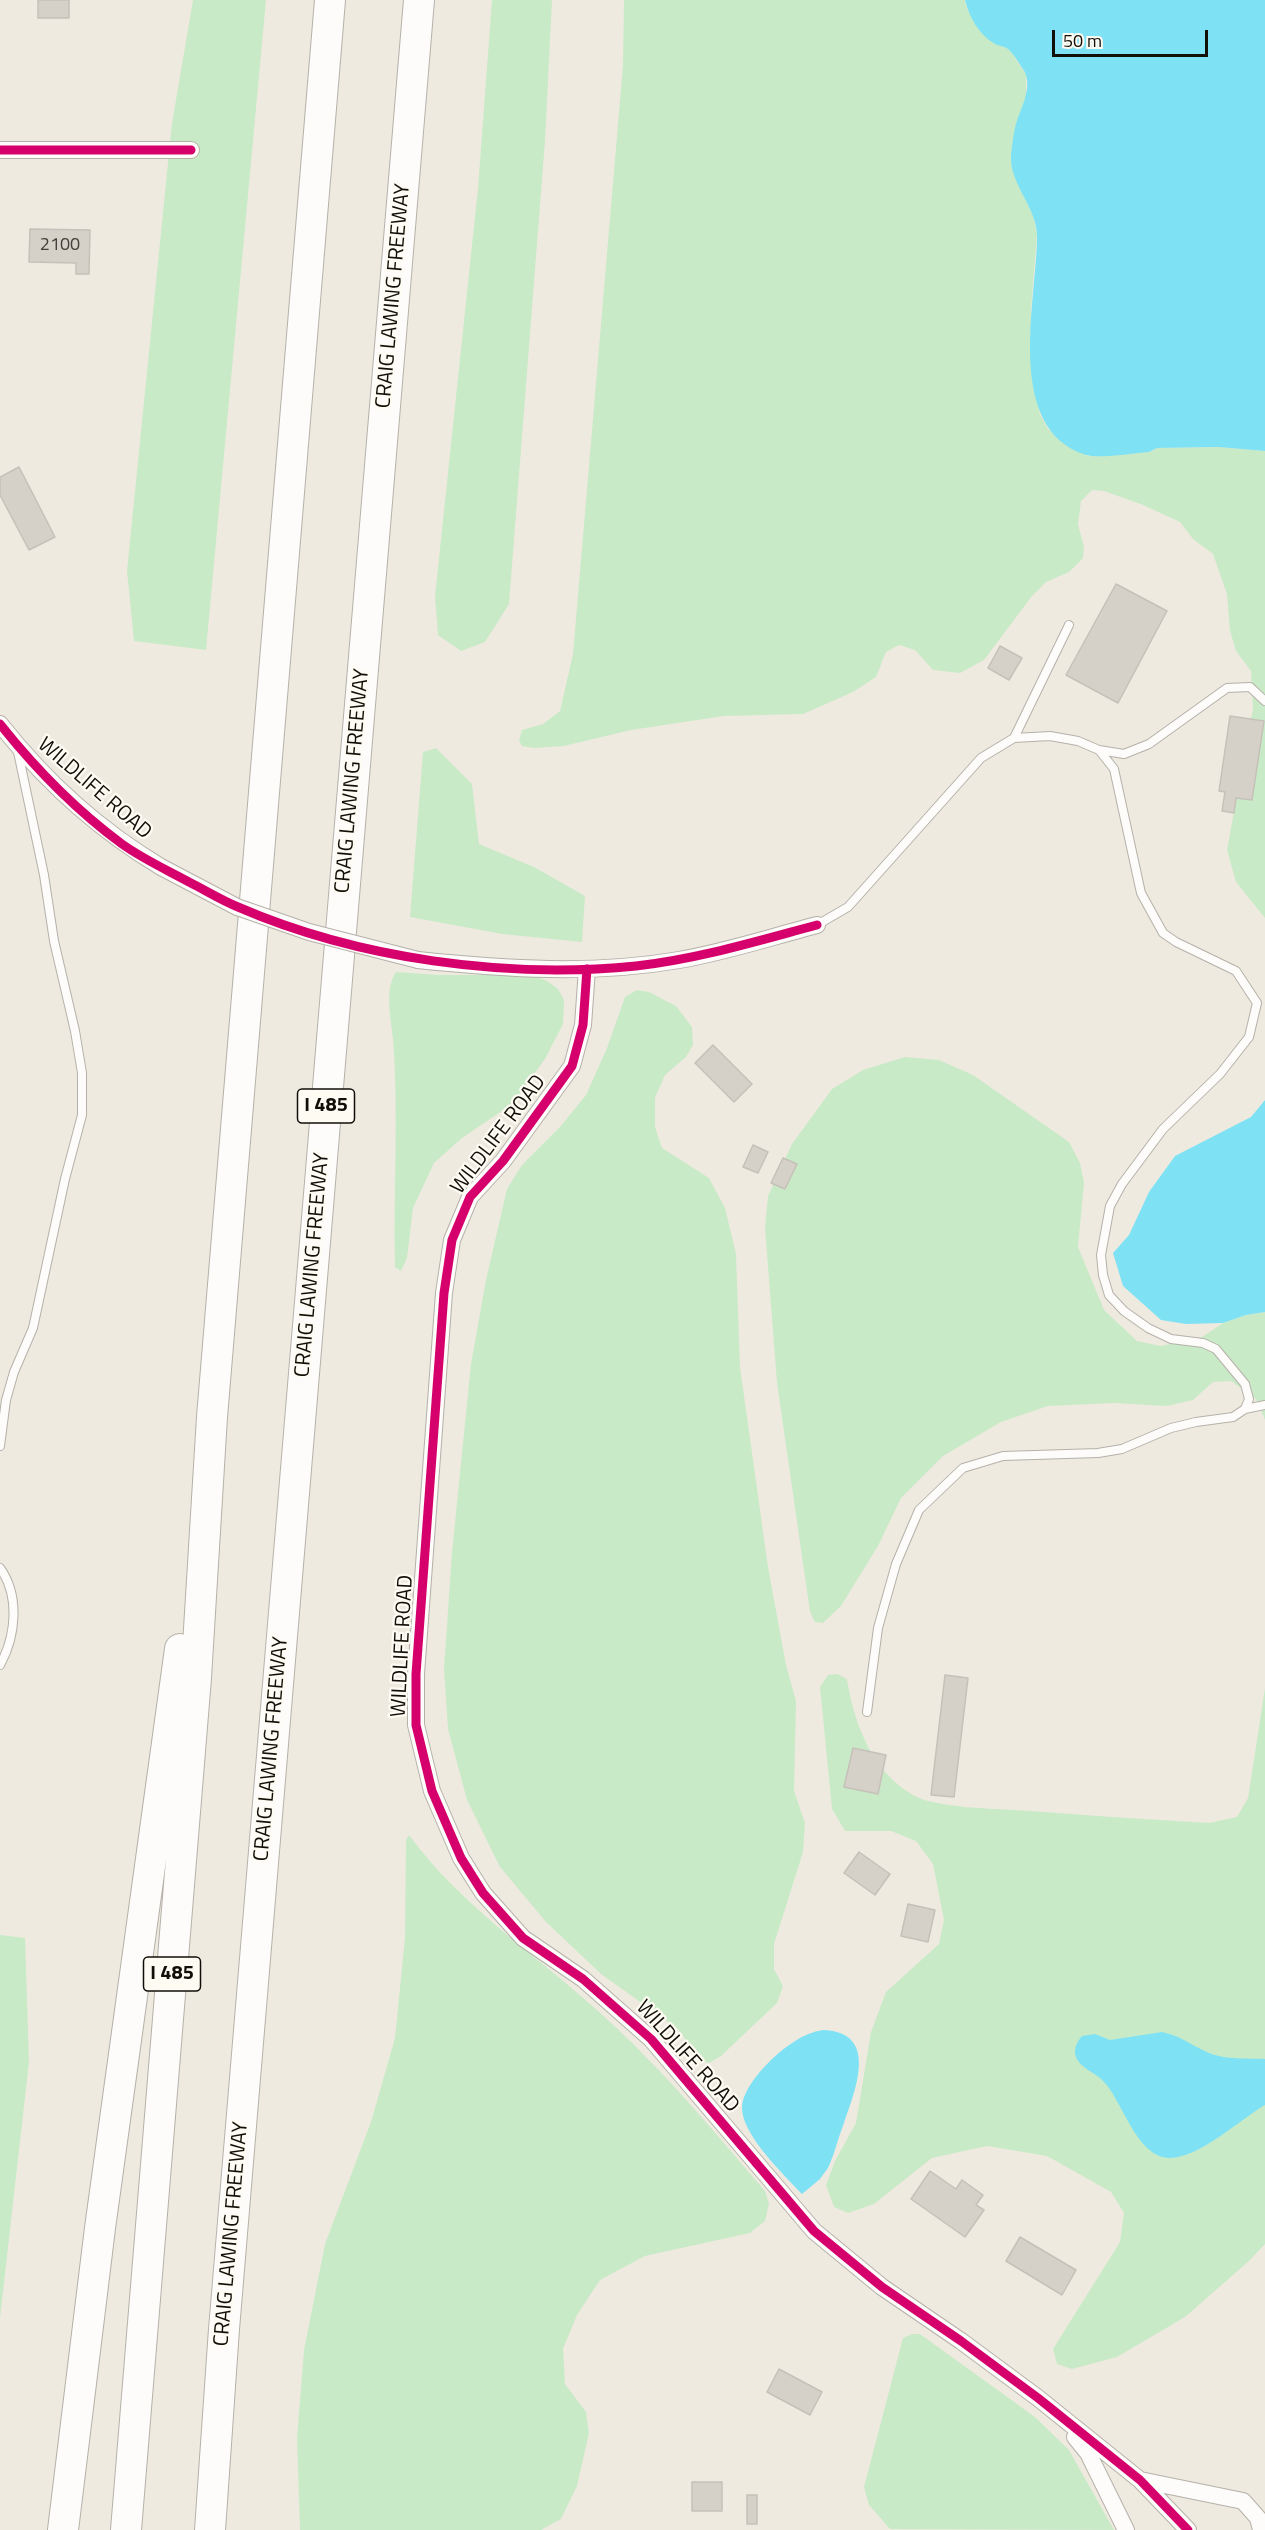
<!DOCTYPE html>
<style>
body{margin:0}
#map{position:relative;width:1265px;height:2530px;overflow:hidden;background:#efeae0;font-family:"Titillium Web",sans-serif}
canvas{display:block}
.scale{position:absolute;left:1052px;top:30px;width:156px;height:27px;box-sizing:border-box;border:3px solid #110f08;border-top:0;padding-left:8px;font-size:18px;line-height:21px;white-space:nowrap;color:#110f08;-webkit-text-stroke:4px #fefbf3;paint-order:stroke}
</style>
<div id="map">
<canvas width="1265" height="2530"></canvas>
<div class="scale">50 m</div>
</div>
<script>
const context = document.querySelector('canvas').getContext('2d');
context.lineJoin = 'round';
function fillPath(path, color) {
  context.fillStyle = color;
  context.fill(path, 'evenodd');
}
function strokePath(path, color, width, dash) {
  context.strokeStyle = color;
  context.lineWidth = width;
  context.lineCap = dash ? 'butt' : 'round';
  context.setLineDash(dash || []);
  context.stroke(path);
}
function write(font, color, halo, rows, align = 'center') {
  context.font = font + ' "Titillium Web",sans-serif';
  context.lineWidth = 4.5;
  context.setLineDash([]);
  context.textBaseline = 'middle';
  context.strokeStyle = halo;
  context.fillStyle = color;
  for (const [text, x, y, turn = 0] of rows) {
    context.save();
    context.translate(x, y);
    context.rotate((+turn || 0) * Math.PI / 180);
    context.textAlign = isNaN(turn) ? turn : align;
    if (halo) context.strokeText(text, 0, 0);
    context.fillText(text, 0, 0);
    context.restore();
  }
}
fillPath(new Path2D(`
 M193,0H266L206,650L134,641L127,571L172,123Z
 M492,0H552L545,141L509,604L485,642L461,651L438,635L435,596L478,188Z
 M624,0H965L967,9L994,43L1009,49L1026,74V97L1015,127L1014,175L1033,215L1037,234L1031,310V362L1033,383L1040,414L1048,429L1088,456L1149,452L1157,448L1218,447L1265,451V918L1236,882L1227,850L1253,708L1251,671L1236,651L1230,631L1227,594L1213,554L1193,539L1180,522L1143,505L1104,491L1092,490L1081,501L1078,524L1084,547L1083,558L1069,572L1046,582L1032,596L984,660L960,673L933,670L915,650L899,645L886,652L876,677L853,692L803,714L724,716L631,730L564,746L534,748L522,746L519,740L522,730L543,724L560,711L573,654L623,65Z
 M436,748L472,784L479,844L534,867L585,896L582,942L502,934L410,917L423,752Z
 M396,972L439,975H533L547,981L558,989L564,1000L563,1024L545,1059L512,1104L462,1138L434,1163L413,1208L407,1258L401,1271L395,1267C393,1191 399,1115 393,1039C391,1018 384,989 396,972Z
 M637,990L649,992L676,1006L692,1027L693,1045L686,1057L665,1075L655,1098V1127L662,1148L709,1178L725,1208L736,1254L740,1367L768,1567L786,1665L796,1701L794,1791L805,1823L803,1852L774,1944V1969L783,1986L777,2003L721,2056L709,2063L700,2060L678,2029L601,1974L546,1922L500,1867L467,1800L448,1729L444,1669L452,1552L471,1364L486,1280L500,1219L507,1189L522,1165L560,1127L586,1095L607,1048L625,997Z
 M905,1057L939,1060L973,1075L1069,1142L1080,1163L1084,1183L1078,1247L1104,1310L1137,1341L1161,1346L1202,1337L1223,1323L1246,1315L1265,1312V1420L1256,1399L1231,1381L1213,1382L1193,1400L1167,1406L1114,1403L1048,1406L1001,1422L943,1456L901,1498L878,1546L841,1606L823,1623L815,1622L810,1612L777,1383L765,1228L768,1196L792,1144L832,1089L863,1070Z
 M837,1674L847,1679C854,1724 873,1775 917,1797C938,1807 991,1809 1016,1810C1080,1815 1145,1819 1209,1823L1237,1817L1248,1798L1265,1688V2244L1249,2261L1185,2317L1117,2357L1072,2369L1057,2364L1053,2349L1120,2242L1124,2213L1111,2192L1047,2156L987,2146L932,2158L874,2204L848,2213L834,2207L826,2185L835,2161L856,2123L871,2032L886,1992L939,1944L944,1920L933,1864L916,1841L891,1831H845L832,1809L820,1687L828,1675Z
 M409,1835C461,1906 534,1953 598,2011C659,2065 712,2129 765,2191L769,2204L765,2221L750,2233L645,2256L600,2280L577,2315L563,2349L565,2384L586,2412L589,2433L577,2486L561,2519L541,2530H300L297,2438L304,2350L325,2244L371,2122L395,2038L405,1937L406,1840Z
 M0,1935L25,1938L29,2062L0,2318Z
 M912,2334H920L1035,2417L1069,2450L1114,2530L890,2529L869,2505L864,2487L903,2338Z`), '#c9eac7');
fillPath(new Path2D(`
 M965,0H1265V451L1218,447L1157,448L1149,452C1133,453 1100,459 1086,455C1003,429 1037,300 1037,236C1037,207 1009,184 1011,155C1012,146 1013,136 1015,128C1019,110 1031,94 1026,75C1025,71 1021,67 1019,63C1016,59 1012,52 1008,49C1004,46 999,46 995,44C979,35 969,17 965,0Z
 M1265,1100V1312L1246,1315L1223,1323L1186,1324L1161,1320L1123,1286L1113,1253L1129,1235L1149,1192L1175,1156L1251,1117Z
 M823,2030C880,2032 855,2091 844,2123C838,2138 835,2153 828,2168L820,2179L802,2194C784,2175 741,2134 742,2107C743,2090 760,2071 771,2060C786,2046 803,2033 823,2030Z
 M1162,2032C1181,2036 1191,2045 1209,2053C1226,2060 1247,2058 1265,2059V2105C1239,2120 1201,2157 1170,2158C1136,2158 1122,2099 1103,2081C1096,2073 1080,2068 1076,2057C1073,2049 1077,2042 1082,2036L1095,2034L1110,2040Z`), '#7fe2f4');
const building = new Path2D(`
 M38,0H69V18H38Z
 M30,229L90,230L89,274H76V263L29,262Z
 M19,467L55,537L29,550L0,495V477Z
 M1116,584L1167,611L1118,703L1066,675Z
 M1000,646L1022,658L1009,680L988,668Z
 M1230,716L1264,721L1252,800L1236,798L1234,813L1222,811L1225,792L1219,791Z
 M713,1045L752,1084L734,1102L695,1063Z
 M753,1145L768,1152L758,1173L743,1167Z
 M783,1158L797,1164L785,1189L771,1183Z
 M945,1675L968,1678L954,1797L931,1795Z
 M853,1748L886,1755L878,1794L844,1787Z
 M859,1852L890,1874L875,1895L844,1873Z
 M908,1904L935,1910L928,1942L901,1936Z
 M930,2171L956,2189L962,2180L983,2195L976,2205L984,2210L965,2237L911,2199Z
 M1020,2237L1076,2270L1062,2295L1006,2261Z
 M779,2369L822,2392L810,2415L767,2392Z
 M692,2482H722V2511H692Z
 M747,2495H757V2524H747Z`);
fillPath(building, '#d5d1c9');
strokePath(building, '#c5c1b9', 1.5);
const lane = new Path2D(`
 M1014,738L1069,625
 M1099,750L1124,754L1149,744L1227,688L1250,687L1265,701
 M817,925L848,907L981,758L1014,738L1050,736L1078,741L1099,750L1114,769L1141,893L1163,933L1176,942L1236,971L1257,1003L1249,1037L1220,1074L1163,1129L1122,1184L1110,1206L1101,1255L1103,1275L1109,1295L1124,1311L1148,1328L1171,1339L1203,1343L1216,1349L1245,1384L1249,1399L1245,1409L1233,1417L1196,1422L1171,1428L1122,1449L1098,1453L1003,1456L963,1468L919,1510L896,1564L878,1628L867,1712
 M1245,1409L1265,1405
 M0,1446L6,1400L14,1372L33,1328L65,1179L82,1115V1073L75,1031L54,941L44,875L18,752
 M0,1568C20,1596 16,1636 0,1665`);
const street = new Path2D(`
 M0,150H191
 M0,724C45,781 99,830 161,867
 M418,960C504,969 593,975 679,960C726,952 771,937 817,925
 M587,969L583,1025L572,1066L503,1161L470,1197L452,1240L444,1293L416,1674V1725L432,1791L461,1858L483,1893L523,1938L583,1979L651,2039L814,2231L882,2287L961,2341L1038,2398L1140,2480L1188,2530
 M1075,2437L1088,2453L1126,2530
 M1140,2480L1243,2501L1258,2518L1261,2530`);
const highway = new Path2D(`
 M63,2530L100,2228L180,1649
 M126,2530L196,1678L212,1417L330,0
 M210,2530L224,2329L419,0`);
strokePath(lane, '#b5b1a9', 10);
strokePath(street, '#b5b1a9', 18);
strokePath(highway, '#b5b1a9', 32);
strokePath(lane, '#fdfcfa', 8);
strokePath(street, '#fdfcfa', 16);
strokePath(highway, '#fdfcfa', 30);
const streetBridge = new Path2D(`
 M161,867L237,907L309,932L418,960`);
strokePath(streetBridge, '#b5b1a9', 18, []);
strokePath(streetBridge, '#fdfcfa', 16);
strokePath(new Path2D(`
 M0,150H191
 M0,724C35,768 76,810 122,844C143,859 167,870 189,882C205,890 221,900 238,907C358,959 506,979 636,966C698,959 757,941 817,925
 M587,969L583,1025L572,1066L503,1161L470,1197L452,1240L444,1293L416,1674V1725L432,1791L461,1858L483,1893L523,1938L583,1979L651,2039L814,2231L882,2287L961,2341L1038,2398L1140,2480L1188,2530`), '#d6006c', 9);
write('18px', '#424038', null, [
 ["2100",60,246]
]);
for (const [x, y, w] of [
 [326,1106,57],
 [172,1974,57]
]) {
  const box = new Path2D();
  box.roundRect(x - w / 2, y - 17, w, 34, 4.5);
  context.fillStyle = '#fefbf3';
  context.fill(box);
  strokePath(box, '#110f08', 1.5);
}
write('bold 20px', '#110f08', null, [
 ["I 485",326,1106],
 ["I 485",172,1974]
]);
write('21px', '#110f08', '#fefbf3', [
 ["CRAIG LAWING FREEWAY",394,296,-85],
 ["CRAIG LAWING FREEWAY",353,781,-85],
 ["WILDLIFE ROAD",94,789,41],
 ["WILDLIFE ROAD",499,1135,-53],
 ["CRAIG LAWING FREEWAY",313,1265,-85],
 ["WILDLIFE ROAD",403,1646,-87],
 ["CRAIG LAWING FREEWAY",272,1749,-85],
 ["WILDLIFE ROAD",687,2057,48],
 ["CRAIG LAWING FREEWAY",232,2234,-85]
]);
</script>
